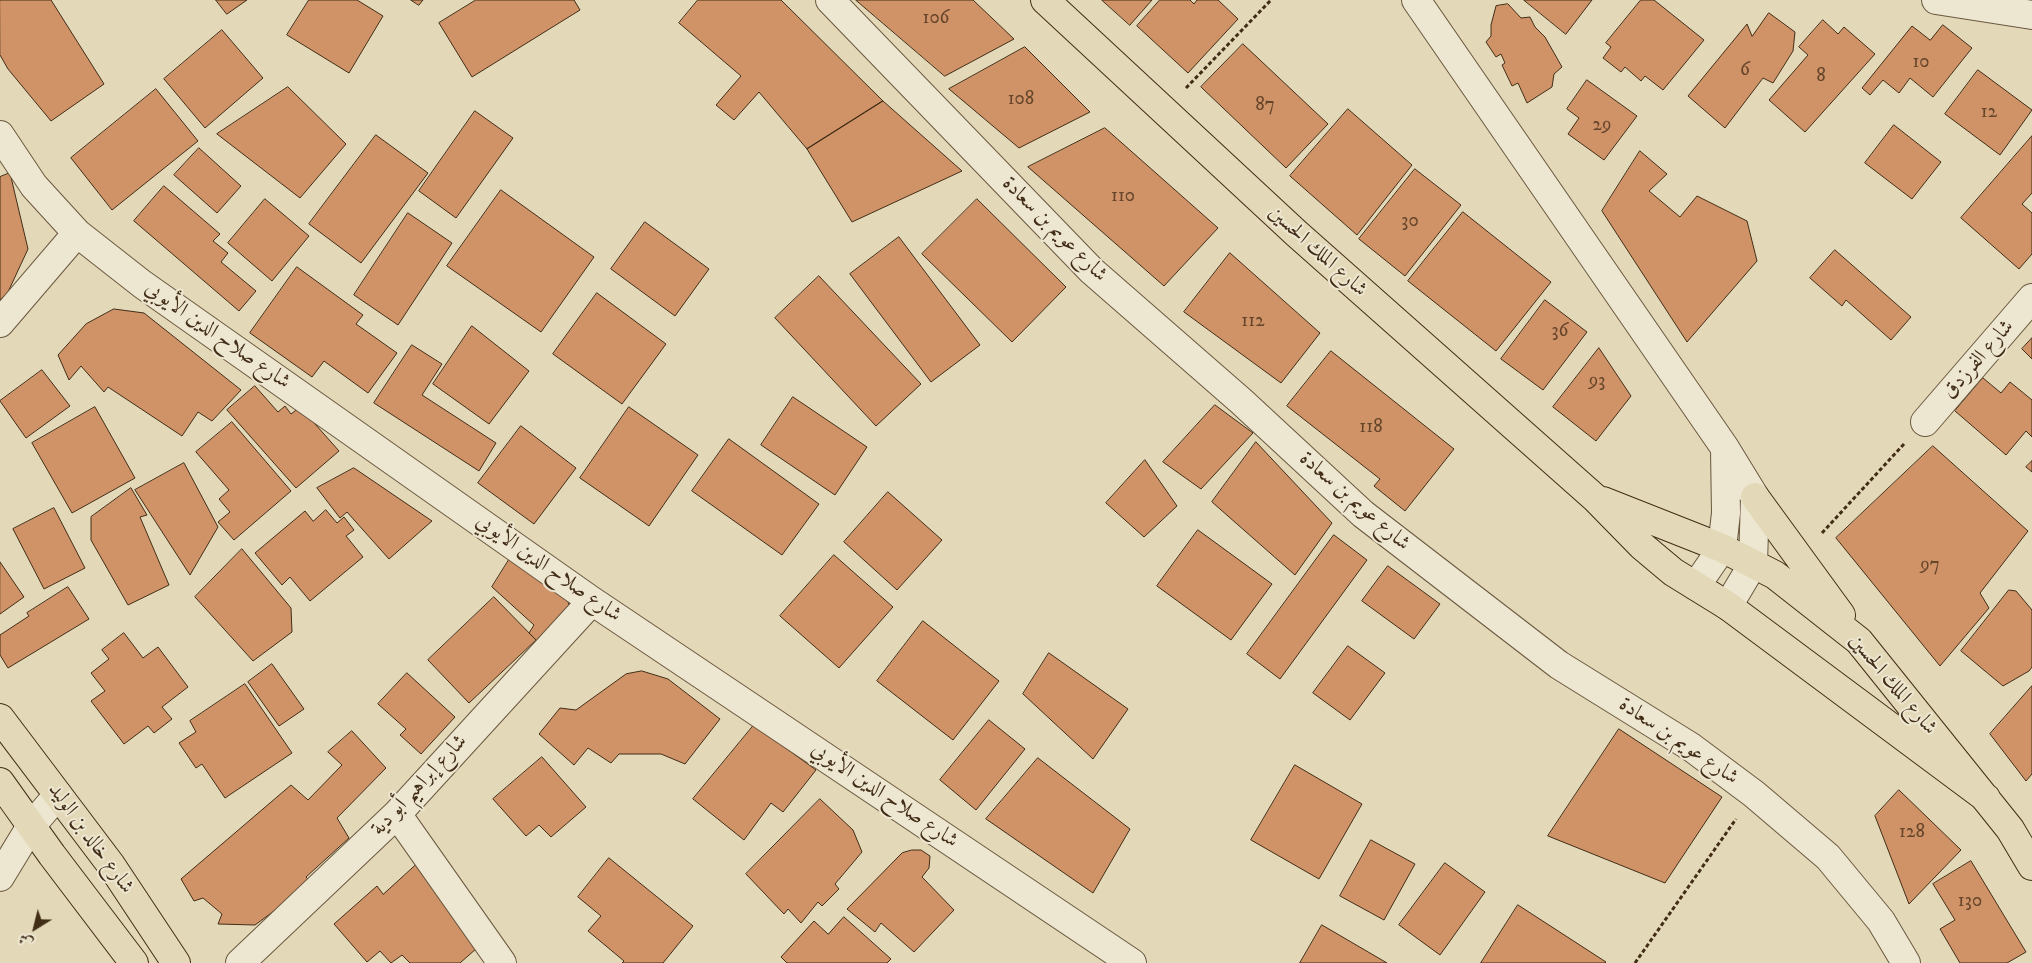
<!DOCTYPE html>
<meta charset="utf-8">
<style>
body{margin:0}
#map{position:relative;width:2032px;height:963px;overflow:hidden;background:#e3d9b8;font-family:"IM FELL DW Pica",Amiri,serif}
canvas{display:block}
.north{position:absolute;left:10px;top:903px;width:50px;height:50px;-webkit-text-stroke:4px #ede6d1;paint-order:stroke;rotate:216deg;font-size:14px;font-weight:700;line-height:20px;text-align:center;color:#422d17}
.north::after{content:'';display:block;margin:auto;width:18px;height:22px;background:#422d17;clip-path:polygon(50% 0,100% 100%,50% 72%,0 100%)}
</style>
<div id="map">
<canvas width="2032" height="963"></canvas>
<div class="north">ش</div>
</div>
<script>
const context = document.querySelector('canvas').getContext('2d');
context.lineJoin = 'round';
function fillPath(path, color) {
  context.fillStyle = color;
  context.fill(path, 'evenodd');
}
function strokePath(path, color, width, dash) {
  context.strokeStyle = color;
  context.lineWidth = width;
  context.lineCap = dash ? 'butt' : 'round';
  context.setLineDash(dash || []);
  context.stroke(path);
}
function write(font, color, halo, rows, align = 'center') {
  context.font = font + ' "IM FELL DW Pica",Amiri,serif';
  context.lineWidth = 4;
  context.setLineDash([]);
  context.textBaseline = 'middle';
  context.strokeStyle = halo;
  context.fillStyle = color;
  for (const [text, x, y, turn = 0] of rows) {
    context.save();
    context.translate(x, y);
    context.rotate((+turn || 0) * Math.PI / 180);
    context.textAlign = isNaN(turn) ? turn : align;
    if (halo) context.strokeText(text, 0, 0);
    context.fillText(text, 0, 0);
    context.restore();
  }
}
const building = new Path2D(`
 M0,0H51L104,84L51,121L8,69L0,55Z
 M216,0H247L227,14Z
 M309,0H357L383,16L349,73L287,35Z
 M411,0H423L419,5Z
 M476,0H574L580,10L472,77L439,23Z
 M698,0H781L883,101L807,149L759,92L734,120L716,105L741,76L679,23Z
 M856,0H973L1014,39L945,76Z
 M1102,0H1152L1130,25Z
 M1160,0H1190L1194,4L1197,0H1218L1238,19L1188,73L1137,26Z
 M1524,0H1592L1566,34Z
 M1641,0H1654L1704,40L1663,90L1645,76L1641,81L1625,67L1621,72L1603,58L1611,47L1606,43Z
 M1508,4L1521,18L1530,17L1535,27L1545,37L1562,67L1554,74L1552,87L1527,103L1518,83L1512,86L1502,65L1505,63L1501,54L1496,57L1486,42L1491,36V25L1496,6Z
 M1769,13L1795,32L1793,51L1773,83L1763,78L1725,128L1688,96L1747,24L1752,36Z
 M1823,20L1838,34L1844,27L1875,54L1805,132L1769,100L1808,55L1799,47Z
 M1943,25L1972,48L1933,97L1910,78L1899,93L1883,80L1870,95L1862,88L1912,26L1930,40Z
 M222,30L263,78L205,128L164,79Z
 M1243,44L1328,124L1286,168L1201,87Z
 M1025,47L1090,112L1019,148L949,89Z
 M1978,70L2032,110L2000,155L1945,114Z
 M1587,80L1637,116L1604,160L1568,134L1579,118L1567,109Z
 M288,87L346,144L300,198L217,134Z
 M156,89L198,141L112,210L71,158Z
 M883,101L962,171L852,222L807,149Z
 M1348,109L1412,165L1357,235L1290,176Z
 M475,111L513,138L456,218L419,191Z
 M1894,125L1941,162L1912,199L1865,163Z
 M1105,128L1218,228L1164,286L1028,167Z
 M376,135L428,173L361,263L309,224Z
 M2032,136V193L2022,204L2032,213V254L2019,269L1961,218Z
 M199,148L241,186L217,213L174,175Z
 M1640,151L1667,174L1649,191L1680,217L1697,196L1747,221L1757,261L1687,342L1602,211Z
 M1415,169L1461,205L1405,276L1359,239Z
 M10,173L28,249L8,292L0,300V177Z
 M164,186L220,234L213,241L228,253L221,262L256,291L239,311L134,221Z
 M501,190L594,257L541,332L447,266Z
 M265,199L309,236L272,281L228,243Z
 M977,199L1066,287L1012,342L922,254Z
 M1463,212L1551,282L1496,351L1408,281Z
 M408,213L452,243L398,325L354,295Z
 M645,222L709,269L675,316L611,269Z
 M899,237L980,345L931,382L850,274Z
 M1835,250L1911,317L1891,340L1846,300L1842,306L1810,278Z
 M1230,253L1320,333L1281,383L1184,312Z
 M297,267L363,315L356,324L397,353L368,393L324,361L312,377L250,333Z
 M819,276L921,384L876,426L775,318Z
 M597,293L666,344L622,404L553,354Z
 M1545,300L1587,332L1543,390L1501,359Z
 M114,309L144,313L241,390L212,421L198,412L182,436L108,387L104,392L81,366L69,380L58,355L86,324Z
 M472,326L529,371L489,424L433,384Z
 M2032,338V359L2022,349Z
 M412,345L442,364L422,395L496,443L479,471L374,403Z
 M1599,348L1631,396L1596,441L1553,407Z
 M1331,351L1454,449L1405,511L1374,486L1380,479L1287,406Z
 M42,370L70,406L26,438L0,401Z
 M1983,378L2001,393L2010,382L2032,400V437L2026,431L2006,455L1955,411Z
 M255,386L278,412L285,406L291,414L300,407L339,451L296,488L227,410Z
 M793,397L867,447L835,495L761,445Z
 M1215,405L1253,433L1201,489L1163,462Z
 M95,407L135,478L72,513L32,443Z
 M629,407L698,455L649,526L580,478Z
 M232,422L291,491L234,540L218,522L230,512L219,499L229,490L196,452Z
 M521,426L576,468L534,524L478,483Z
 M729,439L819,504L782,555L692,491Z
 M1256,442L1332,523L1295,575L1212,502Z
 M1933,446L2028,531L1980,593L1989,608L1940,666L1836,538Z
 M1145,460L1177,506L1144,537L1106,503Z
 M2032,461V472L2026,467Z
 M184,463L218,527L190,575L135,490Z
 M354,468L432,521L389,559L347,512L340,518L317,488Z
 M131,488L147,515L140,517L169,585L128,605L91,540V517Z
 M888,492L942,540L897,590L844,542Z
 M54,508L85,568L44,589L13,529Z
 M326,510L337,523L344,517L354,530L346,536L363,557L310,601L290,577L282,585L255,553L305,511L313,521Z
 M1198,530L1272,584L1231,640L1157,586Z
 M1334,535L1367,560L1280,679L1247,654Z
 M242,549L291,608L292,632L253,661L195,597Z
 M512,555L566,596L575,622L547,651L529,633L534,625L492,587Z
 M834,555L893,607L839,668L780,616Z
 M0,562L24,597L0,614Z
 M1388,566L1440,604L1414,639L1362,601Z
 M68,587L89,619L8,668L0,655V635L29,616L27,613Z
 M2009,590L2016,591L2032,610V667L2029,671L2003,686L1961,651Z
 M494,597L536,640L469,703L428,660Z
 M923,621L999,681L953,740L877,681Z
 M124,633L143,658L158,647L188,687L162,707L172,719L154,733L148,726L124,744L91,701L105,691L91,673L109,659L102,650Z
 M1348,646L1385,673L1350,720L1313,693Z
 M1049,653L1128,709L1093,759L1023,694Z
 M272,664L304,709L279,726L248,682Z
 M642,671L668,679L720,719L685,764L661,754H619L611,763L588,748L574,765L539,734L560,708L576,710L626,674Z
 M407,673L455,717L421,754L400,735L406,729L378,704Z
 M245,684L292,753L225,798L202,764L196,768L179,743L196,732L190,721Z
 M2032,686V774L2026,781L1990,734Z
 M989,720L1025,749L976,810L940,780Z
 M754,725L816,770L783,812L771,803L744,840L693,799Z
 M1619,729L1722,797L1665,883L1548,836Z
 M352,731L386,768L337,818L349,838L306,877L312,883L255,925L218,924L222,914L203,898L194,901L181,879L291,785L308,800L342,765L328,752Z
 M542,757L586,807L551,837L539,825L526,836L493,799Z
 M1038,758L1130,829L1093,893L986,819Z
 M1295,765L1362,804L1319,879L1251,840Z
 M1899,790L1961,850L1909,904L1875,816Z
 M820,799L853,830L862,852L835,884L839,889L822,906L818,902L801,923L788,909L784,914L746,874Z
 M1371,840L1415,864L1384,920L1340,896Z
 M912,850H921L930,856L929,868L922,877L954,910L914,952L881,923L875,932L847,909L902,853Z
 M609,858L693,926L663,963H622L624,961L588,931L601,916L578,897Z
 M1971,861L2026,952L2007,963H1960L1940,929L1955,920L1933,884Z
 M1445,863L1485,892L1440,955L1399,925Z
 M417,864L468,921L460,928L477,948L460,963H410L402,955L391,963L380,951L367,962L334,924L377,886L383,894Z
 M1518,905L1606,962L1605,963H1481Z
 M844,917L891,959L887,963H787L781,957L814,921L828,934Z
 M1322,925L1387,963H1300Z`);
fillPath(building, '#d09267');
strokePath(building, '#422d17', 1);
const minor = new Path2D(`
 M830,0L1092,271L1241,401L1363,514L1559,665L1691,747L1754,794L1828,857L1881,921L1906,963
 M1416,0L1725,448L1755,497L1753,564L1728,606
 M1936,0L2032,15
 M0,135L34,186L77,233L142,284L592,601L1132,963
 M0,323L77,233
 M1925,422L2032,298
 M1696,586L1722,548L1726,513L1725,449
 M397,814L502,963
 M0,877L31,826L58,795
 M240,963L397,814L592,601`);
const major = new Path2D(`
 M1045,0L1296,233L1595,498L1642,546L1673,572L1728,606L1986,798
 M1755,497L1841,615
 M1603,501L1722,548L1775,575L1859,641L2010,829L2032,866
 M0,718L111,865L176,963
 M0,782L52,855L134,963`);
strokePath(minor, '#6a583f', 30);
strokePath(major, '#422d17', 30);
strokePath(new Path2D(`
 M1186,88L1271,0
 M1822,533L1904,444
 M1635,963L1736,819`), '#422d17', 3, [4, 2.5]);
strokePath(minor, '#ede6d1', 28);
strokePath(major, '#e3d9b8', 28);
write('19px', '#66462b', null, [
 ["106",936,19],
 ["10",1921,63],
 ["6",1745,71],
 ["8",1821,77],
 ["108",1021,100],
 ["87",1265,106],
 ["12",1989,113],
 ["29",1602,126],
 ["110",1123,197],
 ["30",1410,222],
 ["112",1253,322],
 ["36",1560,332],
 ["93",1597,382],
 ["118",1371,428],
 ["97",1930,566],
 ["128",1912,833],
 ["130",1970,902]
]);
write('21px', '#422d17', '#ede6d1', [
 ["شارع عويم بن سعادة",1054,230,45],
 ["شارع الملك الحسين",1317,252,42],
 ["شارع صلاح الدين الأيوبي",217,336,35],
 ["شارع الفرزدق",1979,360,-49],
 ["شارع عويم بن سعادة",1354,502,41],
 ["شارع صلاح الدين الأيوبي",548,569,35],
 ["شارع الملك الحسين",1892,685,50],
 ["شارع عويم بن سعادة",1678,742,34],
 ["شارع إبراهيم أبو دية",420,786,-47],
 ["شارع صلاح الدين الأيوبي",884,796,34],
 ["شارع خالد بن الوليد",90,839,54]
]);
</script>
